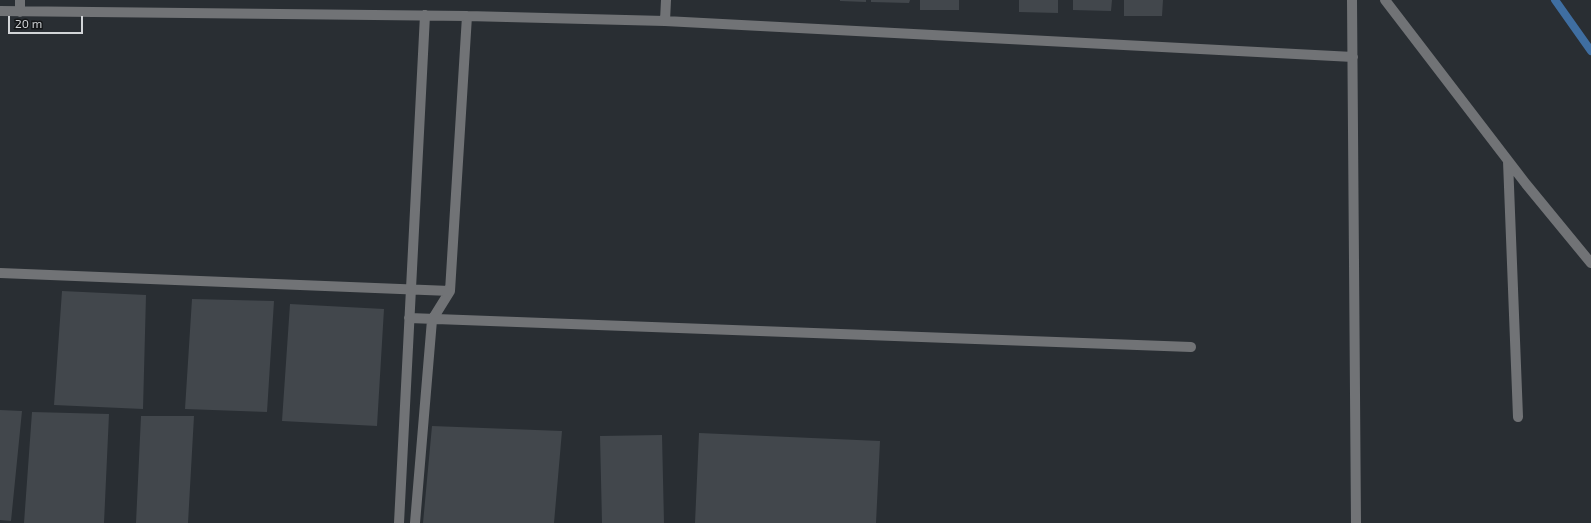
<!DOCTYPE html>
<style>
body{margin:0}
#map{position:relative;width:1591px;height:523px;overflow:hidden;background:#292e33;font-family:"Exo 2",sans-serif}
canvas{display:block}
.scale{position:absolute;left:8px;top:16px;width:75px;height:18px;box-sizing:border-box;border:2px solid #d2d5d8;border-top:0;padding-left:5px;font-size:12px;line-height:14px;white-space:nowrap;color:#d2d5d8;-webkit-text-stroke:3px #141618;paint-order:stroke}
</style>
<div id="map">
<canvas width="1591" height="523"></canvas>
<div class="scale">20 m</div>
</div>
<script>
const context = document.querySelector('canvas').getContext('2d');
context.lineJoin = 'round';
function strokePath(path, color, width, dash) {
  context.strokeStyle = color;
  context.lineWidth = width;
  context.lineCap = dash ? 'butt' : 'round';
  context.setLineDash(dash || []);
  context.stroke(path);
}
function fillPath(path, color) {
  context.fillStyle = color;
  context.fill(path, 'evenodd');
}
strokePath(new Path2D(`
 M1555,0L1591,51`), '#3f6ea1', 8);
fillPath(new Path2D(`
 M840,0H866V2L840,1Z
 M871,0H910L909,3L871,2Z
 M920,0H959V10H920Z
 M1019,0H1058V13L1019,12Z
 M1073,0H1112L1111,11L1073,10Z
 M1124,0H1163L1162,16H1124Z
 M62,291L146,295L143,409L54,405Z
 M192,299L274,301L267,412L185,409Z
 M290,304L384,309L377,426L282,421Z
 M0,410L22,411L11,521L0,520Z
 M32,412L109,414L104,523H24Z
 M141,416H194L188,523H136Z
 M432,426L562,431L554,523H423Z
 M699,433L880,441L876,523H695Z
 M662,435L664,523H602L600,436Z`), '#42474c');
strokePath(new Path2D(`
 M1352,0L1356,523
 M1385,0L1526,184L1591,263
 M0,11L467,16L665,21L1353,57
 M20,12V0
 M665,21L666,0
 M1508,161L1518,417
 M0,273L450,291
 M409,318L1191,347
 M399,523L425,15
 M415,523L432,320L450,291L467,16`), '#717376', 10);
</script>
